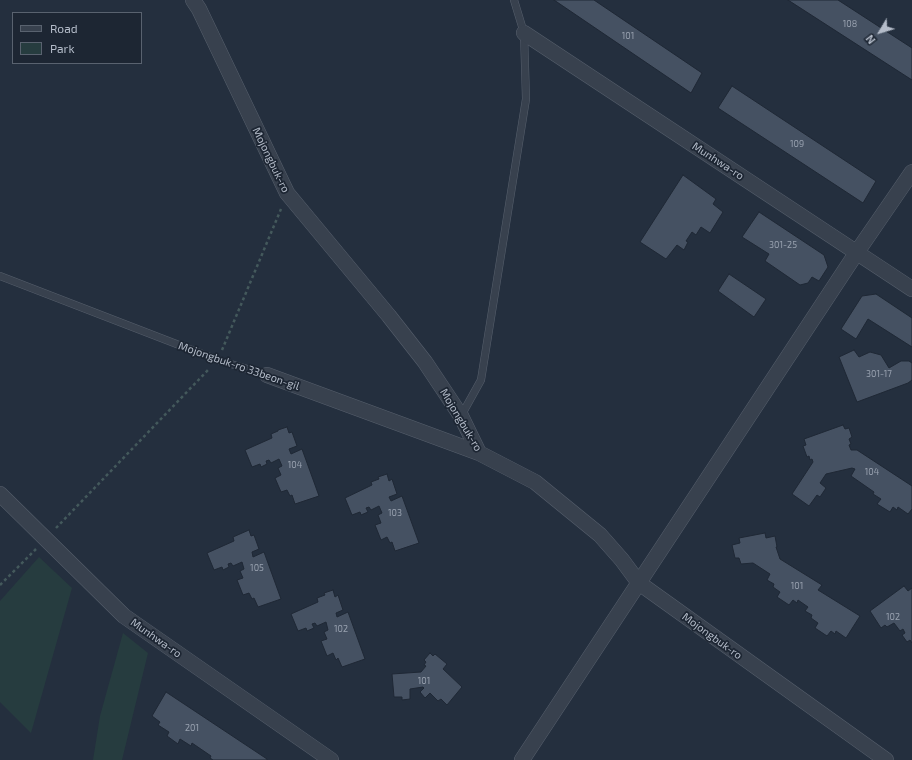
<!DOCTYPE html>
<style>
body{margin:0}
#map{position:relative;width:912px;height:760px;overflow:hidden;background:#242f3e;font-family:"Exo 2",sans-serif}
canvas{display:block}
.legend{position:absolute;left:12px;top:12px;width:130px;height:52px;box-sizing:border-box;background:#1d2633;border:1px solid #59626f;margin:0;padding:5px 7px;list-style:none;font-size:12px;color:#b4bcc9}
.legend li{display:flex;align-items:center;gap:8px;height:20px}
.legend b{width:20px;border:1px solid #59626f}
.north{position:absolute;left:860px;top:12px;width:40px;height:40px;-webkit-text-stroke:3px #1d2633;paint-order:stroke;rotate:232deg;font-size:11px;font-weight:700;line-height:16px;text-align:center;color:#b4bcc9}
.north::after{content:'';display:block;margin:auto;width:14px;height:18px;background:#b4bcc9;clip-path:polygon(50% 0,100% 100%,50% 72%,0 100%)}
</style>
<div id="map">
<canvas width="912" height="760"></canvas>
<ul class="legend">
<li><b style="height:5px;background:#38414e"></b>Road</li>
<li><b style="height:11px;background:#263c3f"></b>Park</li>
</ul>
<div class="north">N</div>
</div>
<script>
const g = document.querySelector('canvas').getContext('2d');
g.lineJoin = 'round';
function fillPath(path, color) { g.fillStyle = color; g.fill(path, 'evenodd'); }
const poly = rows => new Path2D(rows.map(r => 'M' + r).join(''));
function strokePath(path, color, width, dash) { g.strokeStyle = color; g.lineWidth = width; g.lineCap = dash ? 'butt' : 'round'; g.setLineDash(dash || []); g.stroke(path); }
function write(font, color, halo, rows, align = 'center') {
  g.font = font + ' "Exo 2",sans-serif'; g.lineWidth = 3.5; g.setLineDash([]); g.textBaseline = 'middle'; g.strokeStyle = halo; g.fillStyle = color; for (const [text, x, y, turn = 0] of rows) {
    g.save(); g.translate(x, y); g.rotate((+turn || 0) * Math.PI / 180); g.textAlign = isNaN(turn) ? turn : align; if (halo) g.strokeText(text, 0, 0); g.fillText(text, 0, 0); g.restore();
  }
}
fillPath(poly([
 [39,557,72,588,31,733,0,702,0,601],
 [123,633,148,653,122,760,93,760,100,716]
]), '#263c3f');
const building = poly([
 [554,0,594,0,702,73,691,93,554,0],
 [788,0,838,0,912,48,912,80,788,0],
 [732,86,876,181,863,203,718,108,732,86],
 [683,175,716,199,713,204,723,212,710,233,701,227,696,235,692,232,686,241,688,242,684,250,677,245,666,259,640,242,683,175],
 [759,212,824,255,828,267,819,281,812,277,808,283,800,285,765,261,769,254,742,237,759,212],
 [729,274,766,299,754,317,718,291,729,274],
 [876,294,912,318,912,347,868,319,856,339,841,329,862,296,876,294],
 [854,350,859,357,870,352,881,355,889,368,901,361,909,361,912,363,912,380,908,383,857,402,839,357,854,350],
 [843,425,845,429,849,428,852,437,849,439,851,444,849,445,851,450,857,450,912,486,912,509,908,514,898,507,897,510,893,507,890,512,877,504,881,499,873,494,874,492,851,476,855,469,852,468,826,474,820,483,826,488,820,497,817,495,809,506,792,494,813,462,812,459,810,460,809,456,807,457,803,446,806,445,804,439,843,425],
 [287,427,289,433,292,432,297,446,289,449,291,454,302,449,319,496,295,504,292,495,290,496,287,490,281,492,275,478,281,475,278,468,282,466,279,459,271,463,269,460,266,461,267,464,261,467,260,464,252,467,245,450,272,438,271,434,278,431,278,430,287,427],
 [387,474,389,481,392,479,397,494,389,497,391,501,402,496,419,543,395,551,392,542,390,543,387,537,381,540,375,525,381,523,378,515,382,513,379,506,371,510,369,507,366,508,368,512,361,515,360,512,352,515,345,498,372,485,371,482,379,479,378,477,387,474],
 [249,530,251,536,254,535,259,549,252,552,253,557,264,552,281,599,258,607,254,598,252,599,249,593,243,595,237,580,243,578,240,571,244,569,242,562,233,566,231,563,228,564,229,567,223,570,222,567,214,570,207,553,234,541,233,537,249,530],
 [765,533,766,538,775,536,777,547,776,547,780,559,822,585,818,590,860,616,846,638,836,631,835,634,831,631,827,636,815,628,818,623,811,618,812,615,805,611,808,607,798,600,797,603,793,600,789,605,777,597,780,592,773,587,774,584,767,580,770,574,753,563,741,564,739,558,735,558,732,545,740,543,739,538,765,533],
 [904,586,908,591,912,588,912,643,910,640,907,642,902,635,905,633,903,629,900,631,894,623,887,627,885,625,881,628,870,611,904,586],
 [333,590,335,597,338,595,343,610,336,613,337,617,348,612,365,659,342,667,338,658,336,660,333,653,327,656,321,641,327,639,324,632,328,630,326,622,317,626,315,623,312,624,314,628,307,631,306,628,298,631,291,614,318,602,317,598,325,595,324,593,333,590],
 [430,653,433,656,435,654,447,664,443,669,462,687,447,705,441,699,438,701,430,693,425,698,420,692,424,688,423,687,410,689,410,699,402,700,402,697,394,697,392,674,421,672,426,666,424,665,426,662,424,660,430,653],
 [166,692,267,759,267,760,213,760,210,758,211,756,192,743,191,746,180,739,178,744,167,736,169,732,158,725,160,722,152,716,166,692]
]);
fillPath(building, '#455162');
strokePath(building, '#1f2835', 1);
const service = poly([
 [0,276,218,360,267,375],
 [461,416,481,380,526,99,524,33,514,0]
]);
const minor = poly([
 [193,0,199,9,287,193,389,316,425,362,461,416,479,453],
 [524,33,912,289],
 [267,375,479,453,535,482,600,535,622,560,639,583,886,760],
 [0,494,124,616,331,760],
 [522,760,857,252,912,172]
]);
strokePath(service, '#565f6c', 8);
strokePath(minor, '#565f6c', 16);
strokePath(poly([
 [222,350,281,209],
 [56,528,209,369],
 [0,585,36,549]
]), '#44595c', 2.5, [3, 3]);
strokePath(service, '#38414e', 7);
strokePath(minor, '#38414e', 15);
write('9px', '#98a1af', null, [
 ["108",850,24],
 ["101",628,36],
 ["109",797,144],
 ["301-25",783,245],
 ["301-17",879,374],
 ["104",295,465],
 ["104",872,472],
 ["103",395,513],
 ["105",257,568],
 ["101",797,586],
 ["102",893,617],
 ["102",341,629],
 ["101",424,681],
 ["201",192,728]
]);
write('11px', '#b4bcc9', '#1d2633', [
 ["Mojongbuk-ro",271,160,64],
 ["Munhwa-ro",718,161,33],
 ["Mojongbuk-ro 33beon-gil",239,366,19],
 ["Mojongbuk-ro",461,420,59],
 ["Mojongbuk-ro",712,636,36],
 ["Munhwa-ro",156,638,35]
]);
</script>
